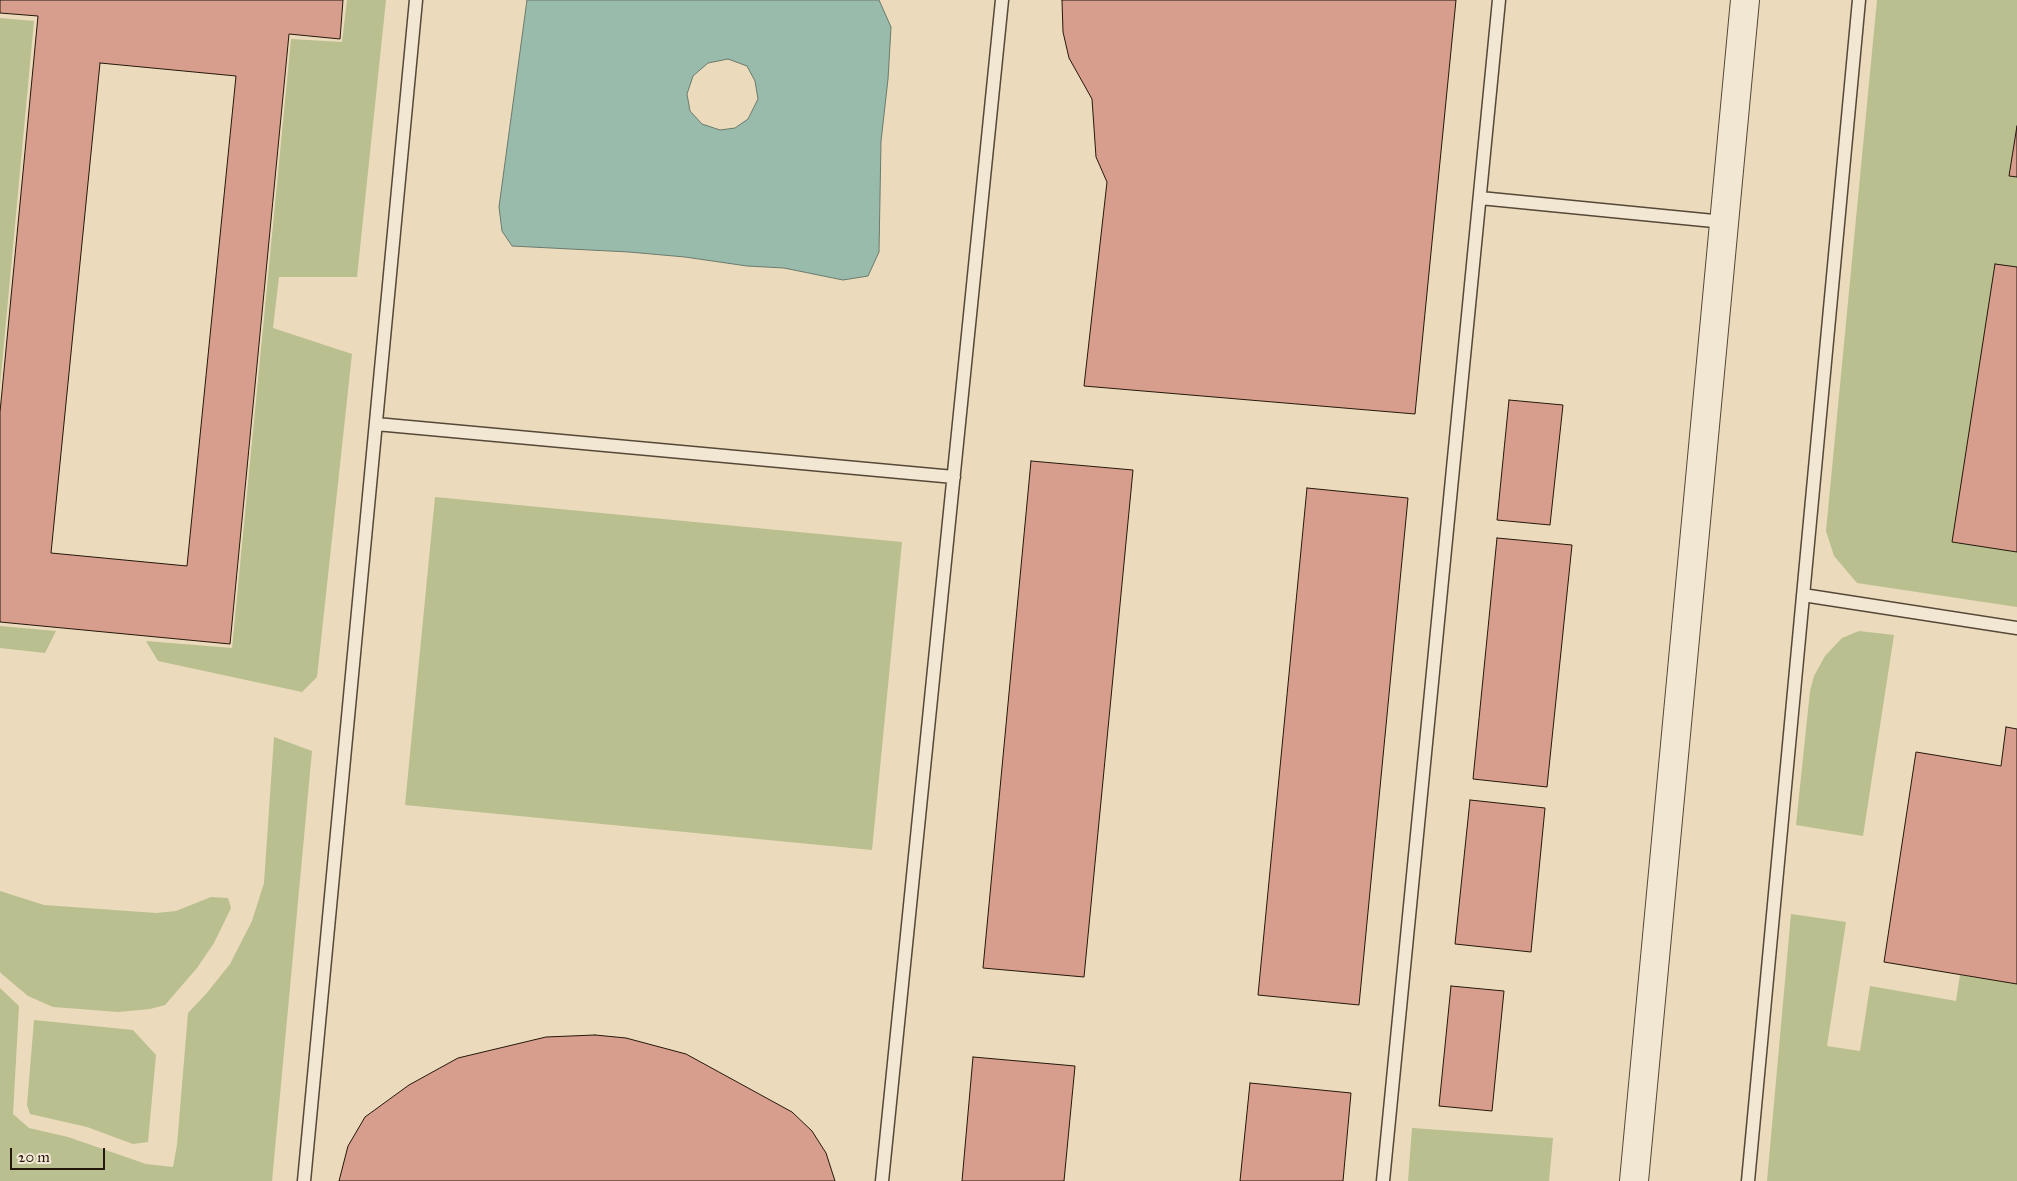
<!DOCTYPE html>
<style>
body{margin:0}
#map{position:relative;width:2017px;height:1181px;overflow:hidden;background:#ebdabb;font-family:"IM FELL Great Primer",serif}
canvas{display:block}
.scale{position:absolute;left:10px;top:1148px;width:95px;height:22px;box-sizing:border-box;border:2px solid #24180c;border-top:0;padding-left:6px;font-size:15px;line-height:18px;white-space:nowrap;color:#24180c;-webkit-text-stroke:4px #f2e7d3;paint-order:stroke}
</style>
<div id="map">
<canvas width="2017" height="1181"></canvas>
<div class="scale">20 m</div>
</div>
<script>
const g = document.querySelector('canvas').getContext('2d');
g.lineJoin = 'round';
function fillPath(path, color) { g.fillStyle = color; g.fill(path, 'evenodd'); }
const poly = rows => new Path2D(rows.map(r => 'M' + r).join(''));
function strokePath(path, color, width, dash) { g.strokeStyle = color; g.lineWidth = width; g.lineCap = dash ? 'butt' : 'round'; g.setLineDash(dash || []); g.stroke(path); }
fillPath(poly([
 [347,0,386,0,357,277,279,277,273,328,352,354,317,677,302,692,158,661,146,641,232,648,291,39,342,42],
 [1877,0,2017,0,2017,607,1857,583,1834,556,1826,531],
 [0,18,34,21,0,386],
 [435,497,902,542,872,850,405,805],
 [0,626,56,631,45,653,0,648],
 [1859,631,1894,635,1863,836,1796,825,1810,691,1814,676,1825,656,1842,638],
 [274,737,312,751,272,1181,0,1181,0,988,19,1006,13,1114,29,1128,68,1137,146,1164,173,1167,177,1145,188,1013,206,994,230,964,252,921,264,883],
 [0,891,44,905,156,913,176,911,211,897,228,898,231,908,214,943,197,968,165,1005,150,1009,118,1012,80,1009,53,1007,28,996,3,975,0,972],
 [1791,914,1846,922,1827,1046,1860,1051,1870,986,1956,1001,1960,975,2017,984,2017,1181,1767,1181],
 [34,1020,133,1030,156,1055,148,1142,133,1144,87,1127,30,1114,27,1105],
 [1412,1128,1553,1138,1549,1181,1408,1181]
]), '#b9bf8f');
const water = poly([
 [527,0,879,0,891,27,888,79,881,141,879,252,868,276,843,280,784,268,747,266,685,257,629,252,512,246,502,231,499,207,527,0],
 [728,59,747,66,755,81,758,99,748,119,735,128,720,130,702,124,690,111,687,94,693,76,708,63,728,59]
]);
fillPath(water, '#99bbac');
strokePath(water, '#6a7a6c', 1);
const building = poly([
 [0,0,343,0,340,39,289,34,230,644,0,622,0,412,38,16,0,13,0,0],
 [100,63,236,76,187,566,51,553,100,63],
 [1062,0,1456,0,1415,414,1084,386,1107,182,1096,157,1092,99,1069,58,1063,32,1062,0],
 [2017,126,2017,177,2009,176,2017,126],
 [1995,264,2017,267,2017,552,1952,542,1995,264],
 [1509,400,1563,405,1550,525,1497,520,1509,400],
 [1031,461,1133,470,1084,977,983,968,1031,461],
 [1307,488,1408,498,1359,1005,1258,995,1307,488],
 [1497,538,1572,545,1547,787,1473,779,1497,538],
 [2006,727,2017,729,2017,984,1884,962,1916,752,2001,766,2006,727],
 [1470,800,1545,808,1531,952,1455,944,1470,800],
 [1451,986,1504,991,1492,1111,1439,1106,1451,986],
 [595,1035,626,1038,686,1054,792,1112,812,1131,826,1153,835,1181,339,1181,348,1146,365,1117,409,1085,458,1058,546,1037,595,1035],
 [973,1057,1075,1066,1064,1181,962,1181,973,1057],
 [1250,1083,1351,1093,1343,1181,1240,1181,1250,1083]
]);
fillPath(building, '#d79d8d');
strokePath(building, '#24180c', 1);
const service = poly([
 [1480,198,1724,222],
 [376,424,954,477],
 [1803,595,2017,628],
 [304,1181,416,0],
 [882,1181,1002,0],
 [1383,1181,1499,0],
 [1748,1181,1859,0]
]);
const tertiary = poly([
 [1634,1181,1745,0]
]);
strokePath(service, '#564838', 15);
strokePath(tertiary, '#564838', 30);
strokePath(service, '#f2e7d3', 12);
strokePath(tertiary, '#f2e7d3', 28);
</script>
